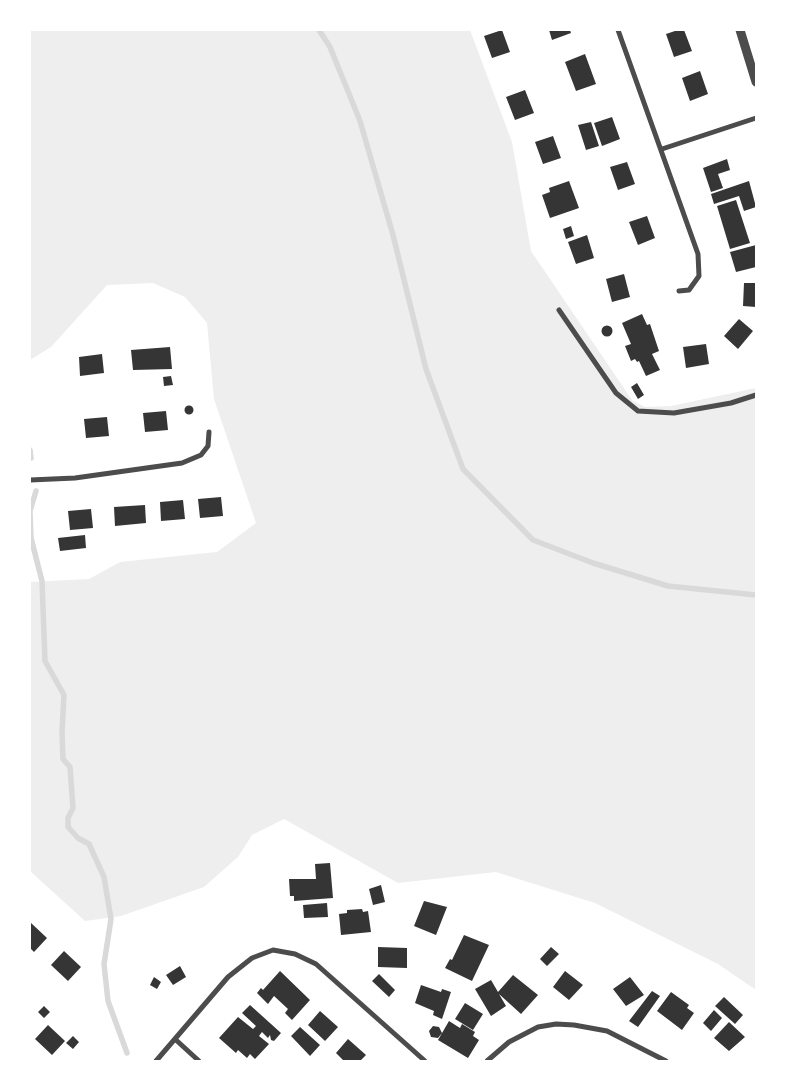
<!DOCTYPE html>
<style>
body{margin:0}
#map{position:relative;width:786px;height:1091px;overflow:hidden;background:#fff;font-family:"Noto Sans",sans-serif}
canvas{display:block}
.frame{position:absolute;inset:0;border:31px solid #fff;pointer-events:none}
</style>
<div id="map">
<canvas width="786" height="1091"></canvas>
<div class="frame"></div>
</div>
<script>
const g = document.querySelector('canvas').getContext('2d');
g.lineJoin = 'round';
function fillPath(path, color) { g.fillStyle = color; g.fill(path, 'evenodd'); }
const poly = rows => new Path2D(rows.map(r => 'M' + r).join(''));
function strokePath(path, color, width, dash) { g.strokeStyle = color; g.lineWidth = width; g.lineCap = dash ? 'butt' : 'round'; g.setLineDash(dash || []); g.stroke(path); }
fillPath(poly([
 [30,30,470,30,512,142,531,251,632,400,645,407,671,406,756,388,756,990,718,964,595,903,496,872,398,883,284,819,252,835,238,857,204,887,121,916,85,921,30,871,30,582,89,579,120,562,217,552,256,523,214,399,207,323,185,297,153,283,107,285,51,347,30,360]
]), '#eee');
strokePath(poly([
 [319,30,330,47,360,121,393,235,426,369,463,469,533,540,593,563,668,586,756,595],
 [30,450,31,458],
 [30,511,36,491],
 [30,512,31,538,42,581,45,661,64,695,62,732,63,759,70,767,73,808,68,818,68,827,78,838,89,844,104,877,111,919,104,964,108,1001,127,1053]
]), '#d9d9d9', 5.5);
fillPath(poly([
 [502,30,510,52,492,58,484,36],
 [549,30,570,30,571,33,552,40],
 [678,30,684,30,692,51,674,57,666,34],
 [585,54,596,84,576,91,565,62],
 [700,71,708,94,690,101,682,78],
 [525,90,534,113,515,120,506,97],
 [612,117,620,139,602,146,594,123],
 [591,122,599,146,586,150,578,125],
 [553,136,561,158,543,164,535,142],
 [727,159,730,170,718,174,723,188,711,192,703,168],
 [627,162,635,184,618,190,610,167],
 [569,181,579,208,550,218,542,195,550,192,549,188],
 [749,181,756,207,744,211,739,196,714,204,711,194],
 [736,200,750,243,730,249,717,206],
 [647,216,655,238,638,245,629,222],
 [571,226,574,236,566,239,563,229],
 [587,235,594,258,576,264,568,242],
 [756,245,756,267,736,272,730,252],
 [624,274,630,297,612,302,606,279],
 [744,283,756,283,756,307,743,306],
 [642,314,647,325,650,324,659,351,652,354,660,370,646,376,639,361,637,362,635,359,631,361,625,346,631,344,622,323],
 [739,319,753,331,738,349,724,336],
 '601.5 331a5.5 5.5 0 1 1 11 0a5.5 5.5 0 1 1-11 0Z',
 [706,344,709,364,686,368,683,347],
 [170,347,172,369,133,370,131,350],
 [102,354,104,373,80,376,79,357],
 [171,376,173,385,164,386,163,377],
 [637,383,644,395,638,399,631,387],
 '184.5 410a4.5 4.5 0 1 1 9 0a4.5 4.5 0 1 1-9 0Z',
 [166,411,168,430,145,432,143,413],
 [107,417,109,436,86,438,84,419],
 [221,497,223,516,200,518,198,499],
 [183,500,185,519,161,521,160,502],
 [145,505,146,523,115,526,114,507],
 [91,509,93,528,70,530,68,511],
 [85,535,86,548,60,551,58,538],
 [330,863,333,898,294,901,294,896,290,896,289,879,316,879,315,864],
 [381,885,385,902,373,905,369,889],
 [424,901,447,907,436,935,414,926],
 [327,903,328,917,304,918,303,905],
 [362,909,363,912,368,911,371,932,341,935,339,914,347,913,347,910],
 [30,922,47,938,34,952,30,948],
 [464,935,489,945,472,981,445,968,450,959,452,960],
 [378,947,407,948,407,968,378,967],
 [551,947,559,954,547,966,540,959],
 [64,951,81,967,68,981,51,965],
 [180,966,186,977,173,985,166,975],
 [280,971,310,1000,292,1020,285,1013,288,1009,274,996,268,1004,257,993,261,988,263,990],
 [565,971,583,985,569,1000,553,987],
 [379,974,395,990,389,997,372,981],
 [513,975,538,995,521,1014,499,994,506,1006,491,1016,475,989,491,980,498,992],
 [154,977,161,982,157,989,150,985],
 [630,977,644,995,626,1006,613,989],
 [421,985,441,992,442,989,451,992,442,1019,433,1015,434,1011,415,1003],
 [652,991,660,996,638,1027,629,1021],
 [671,992,689,1005,687,1008,694,1013,682,1030,657,1011],
 [724,997,743,1015,735,1024,715,1006],
 [465,1003,483,1014,473,1030,455,1019],
 [250,1005,281,1033,274,1041,271,1040,270,1035,268,1038,262,1032,259,1036,269,1044,255,1059,250,1054,247,1058,238,1050,236,1053,219,1038,238,1017,253,1029,256,1026,242,1013],
 [44,1006,50,1012,44,1018,38,1012],
 [714,1010,722,1018,711,1031,703,1023],
 [320,1011,338,1027,325,1041,308,1025],
 [449,1021,460,1028,462,1024,475,1032,473,1036,479,1040,468,1058,438,1040],
 [729,1022,745,1037,729,1051,714,1038],
 [48,1025,65,1041,52,1055,35,1039],
 [433,1026,439,1027,442,1033,438,1038,431,1037,429,1031],
 [300,1027,320,1045,310,1056,291,1036],
 [73,1036,79,1042,73,1049,66,1043],
 [348,1039,366,1055,360,1061,344,1061,336,1053]
]), '#353535');
strokePath(poly([
 [618,30,698,254,699,276,689,290,679,291],
 [662,149,756,118],
 [559,310,616,393,638,411,674,413,731,403,756,395],
 [30,480,75,478,182,463,201,455,208,446,209,432],
 [176,1040,199,1061],
 [156,1061,228,977,252,958,273,950,295,954,316,964,425,1061],
 [487,1061,509,1042,538,1027,556,1024,574,1025,607,1031,666,1061]
]), '#4c4c4c', 5);
strokePath(poly([
 [740,30,756,82]
]), '#4c4c4c', 9);
</script>
